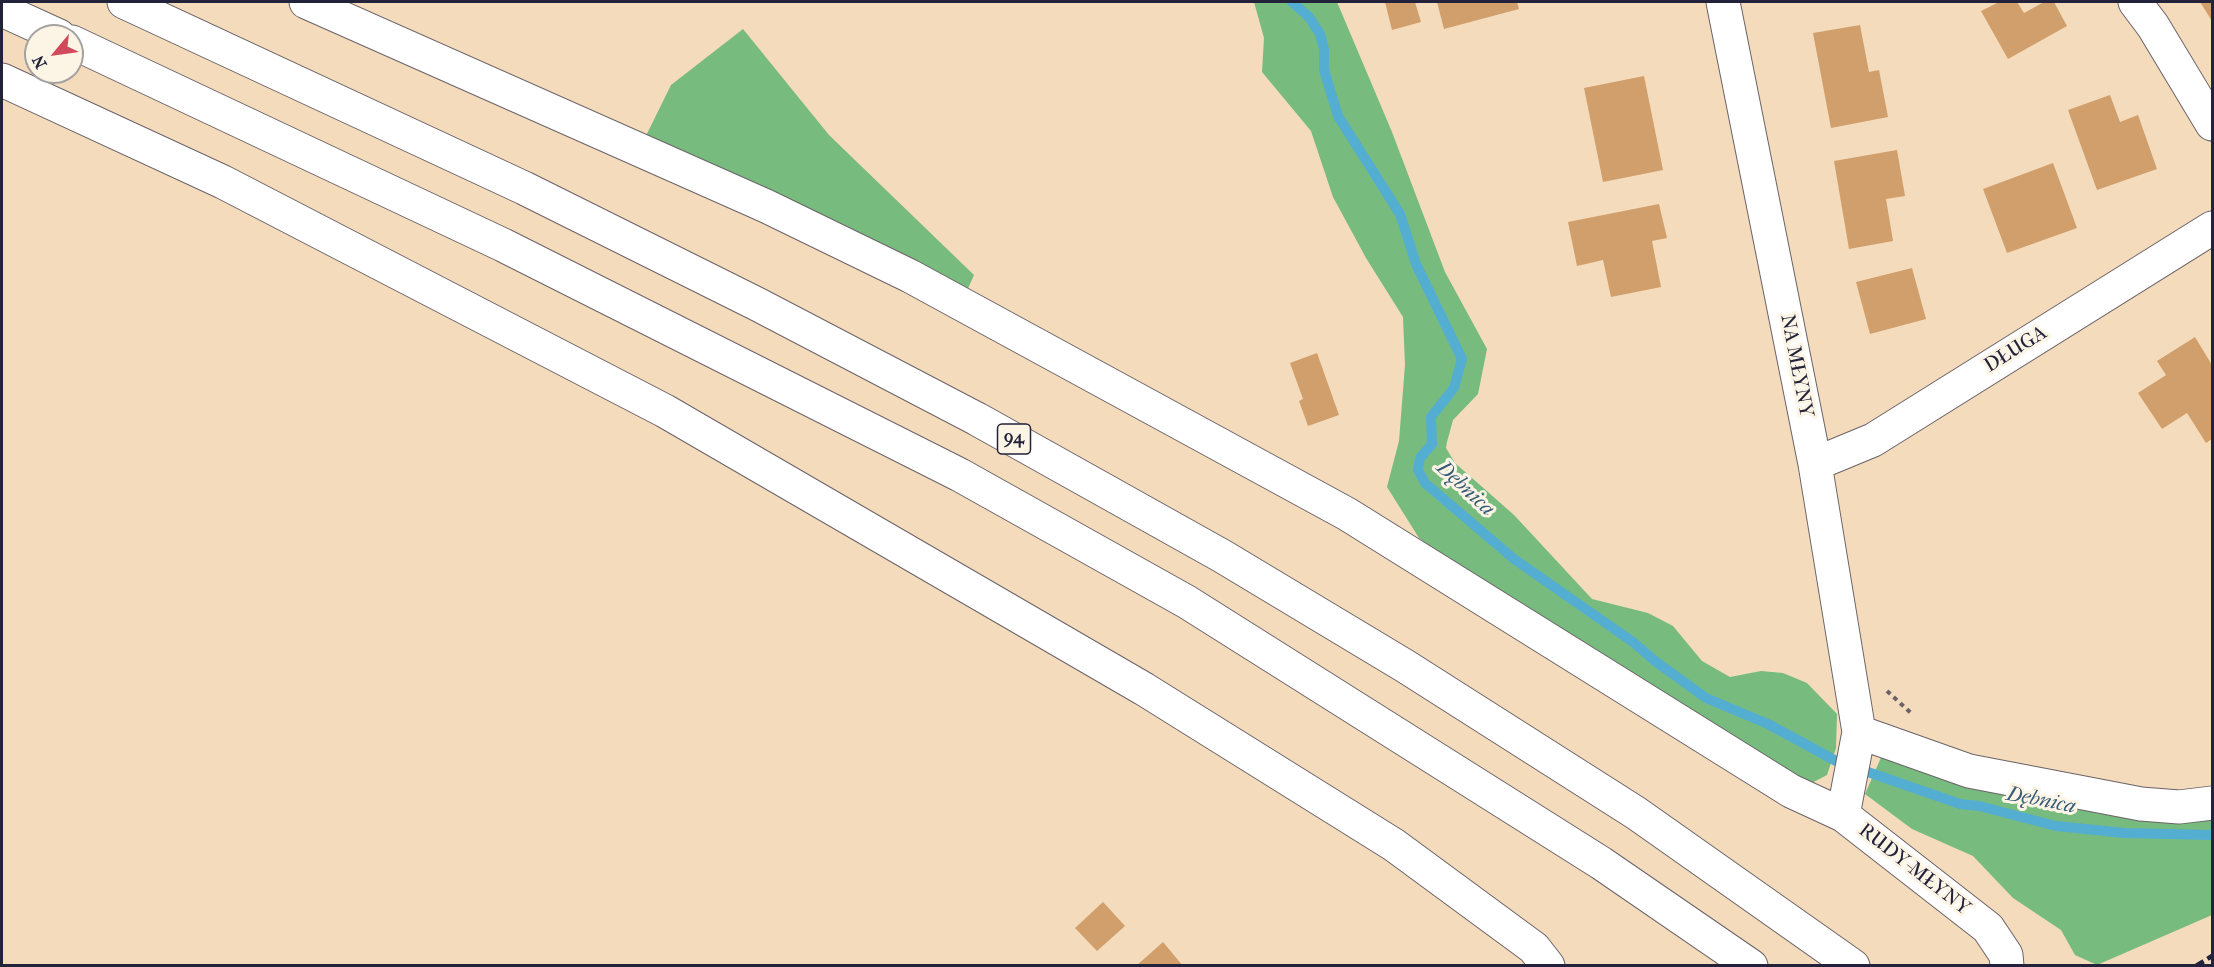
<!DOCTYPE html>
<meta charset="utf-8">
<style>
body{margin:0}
#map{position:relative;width:2214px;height:967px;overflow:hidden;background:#f3dbbc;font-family:"IM FELL French Canon",serif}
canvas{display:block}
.frame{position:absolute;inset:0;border:3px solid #22223b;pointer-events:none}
.north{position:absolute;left:24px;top:24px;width:60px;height:60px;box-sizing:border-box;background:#fcf5e5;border:2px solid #a5a1a1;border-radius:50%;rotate:241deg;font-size:16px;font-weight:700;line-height:24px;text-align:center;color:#22223b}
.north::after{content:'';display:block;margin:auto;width:21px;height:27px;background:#d1495b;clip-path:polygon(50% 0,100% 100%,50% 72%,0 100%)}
</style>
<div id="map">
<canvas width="2214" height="967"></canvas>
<div class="frame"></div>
<div class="north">N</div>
</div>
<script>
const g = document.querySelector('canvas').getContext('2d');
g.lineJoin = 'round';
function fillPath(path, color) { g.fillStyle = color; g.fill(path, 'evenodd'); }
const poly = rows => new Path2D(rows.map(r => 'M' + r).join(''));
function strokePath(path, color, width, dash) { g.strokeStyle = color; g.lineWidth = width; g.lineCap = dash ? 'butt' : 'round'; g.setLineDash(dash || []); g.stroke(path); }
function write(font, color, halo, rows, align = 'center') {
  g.font = font + ' "IM FELL French Canon",serif'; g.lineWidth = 6; g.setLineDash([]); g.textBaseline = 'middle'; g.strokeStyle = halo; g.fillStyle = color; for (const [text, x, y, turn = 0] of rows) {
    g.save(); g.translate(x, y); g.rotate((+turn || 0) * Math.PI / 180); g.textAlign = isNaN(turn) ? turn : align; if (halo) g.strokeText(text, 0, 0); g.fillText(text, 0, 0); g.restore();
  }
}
fillPath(poly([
 [1254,2,1337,2,1392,132,1445,272,1487,349,1478,394,1453,420,1447,442,1446,448,1455,463,1514,515,1592,599,1648,613,1673,626,1702,661,1730,677,1761,671,1783,673,1807,683,1837,714,1836,748,1827,775,1806,786,1458,569,1419,538,1387,487,1399,441,1405,365,1403,317,1366,258,1333,197,1311,131,1262,72,1264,38],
 [743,29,829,135,974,275,962,302,640,148,671,85],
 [1883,753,2212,818,2212,915,2097,965,2075,955,2061,930,2013,898,1973,856,1912,829,1865,794]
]), '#78bb7e');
strokePath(poly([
 [1292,2,1309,17,1320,34,1324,49,1324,70,1338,116,1400,214,1416,264,1462,359,1454,388,1431,417,1432,444,1420,458,1418,470,1425,483,1514,559,1633,642,1655,661,1706,698,1768,724,1838,762],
 [1868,772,1960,804,1979,806,2056,826,2125,833,2212,835]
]), '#54aed2', 10);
fillPath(poly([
 [1385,2,1415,2,1421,22,1392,30],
 [1437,2,1517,2,1519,9,1444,29],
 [1999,2,2017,2,2024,13,2044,2,2054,2,2067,26,2008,59,1981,11],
 [2200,2,2212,2,2212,21],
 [1860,25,1869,72,1879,70,1888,117,1831,128,1813,33],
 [1644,76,1663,170,1603,182,1584,88],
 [2110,95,2120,122,2138,115,2157,169,2097,190,2068,110],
 [1897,150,1905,196,1886,199,1893,241,1849,249,1834,161],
 [2053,163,2077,228,2007,253,1983,189],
 [1659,204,1667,238,1652,241,1661,287,1611,297,1603,260,1577,266,1568,222],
 [1912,268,1926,319,1870,334,1856,282],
 [2195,337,2212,365,2212,439,2206,443,2187,413,2162,429,2138,393,2166,375,2157,361],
 [1317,353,1339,415,1308,426,1299,401,1303,399,1290,363],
 [1103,902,1125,926,1097,951,1075,928],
 [1163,942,1183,966,1136,966]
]), '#d09f6c');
const minor = poly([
 [306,2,766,206,910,276,1347,514,1791,791,1843,815],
 [1723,2,1815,464,1859,732,1843,815,1988,928,2006,955,2007,966],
 [2135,2,2153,26,2212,124],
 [2,80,223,182,665,411,1144,689,1394,845,1534,948,1548,966],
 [1815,464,1873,440,2212,228],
 [1859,732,1969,771,2141,804,2179,807,2212,803]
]);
const major = poly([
 [124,2,524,188,757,304,977,419,1222,556,1405,666,1636,813,1853,966],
 [2,10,59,36],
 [72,42,503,245,960,475,1187,602,1601,863,1751,966]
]);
strokePath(minor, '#6b6368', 35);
strokePath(major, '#6b6368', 35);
strokePath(poly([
 [1887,691,1912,714]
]), '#6b6368', 4, [4.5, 4.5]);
strokePath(minor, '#fff', 33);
strokePath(major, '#fff', 33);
strokePath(poly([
 [2196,966,2212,956]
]), '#22223b', 4.5, [9, 4.5]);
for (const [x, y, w] of [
 [1014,439,33]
]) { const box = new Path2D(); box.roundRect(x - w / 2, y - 15, w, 30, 4.5); g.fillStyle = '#fcf5e5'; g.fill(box); strokePath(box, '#22223b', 1.5); }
write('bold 18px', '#22223b', null, [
 ["94",1014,439]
]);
write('20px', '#22223b', '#fcf5e5', [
 ["DŁUGA",2016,350,-32],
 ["NA MŁYNY",1796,366,79],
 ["RUDY-MŁYNY",1914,870,38]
]);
write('italic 21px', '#365a77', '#fcf5e5', [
 ["Dębnica",1465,489,43],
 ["Dębnica",2041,801,11]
]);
</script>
